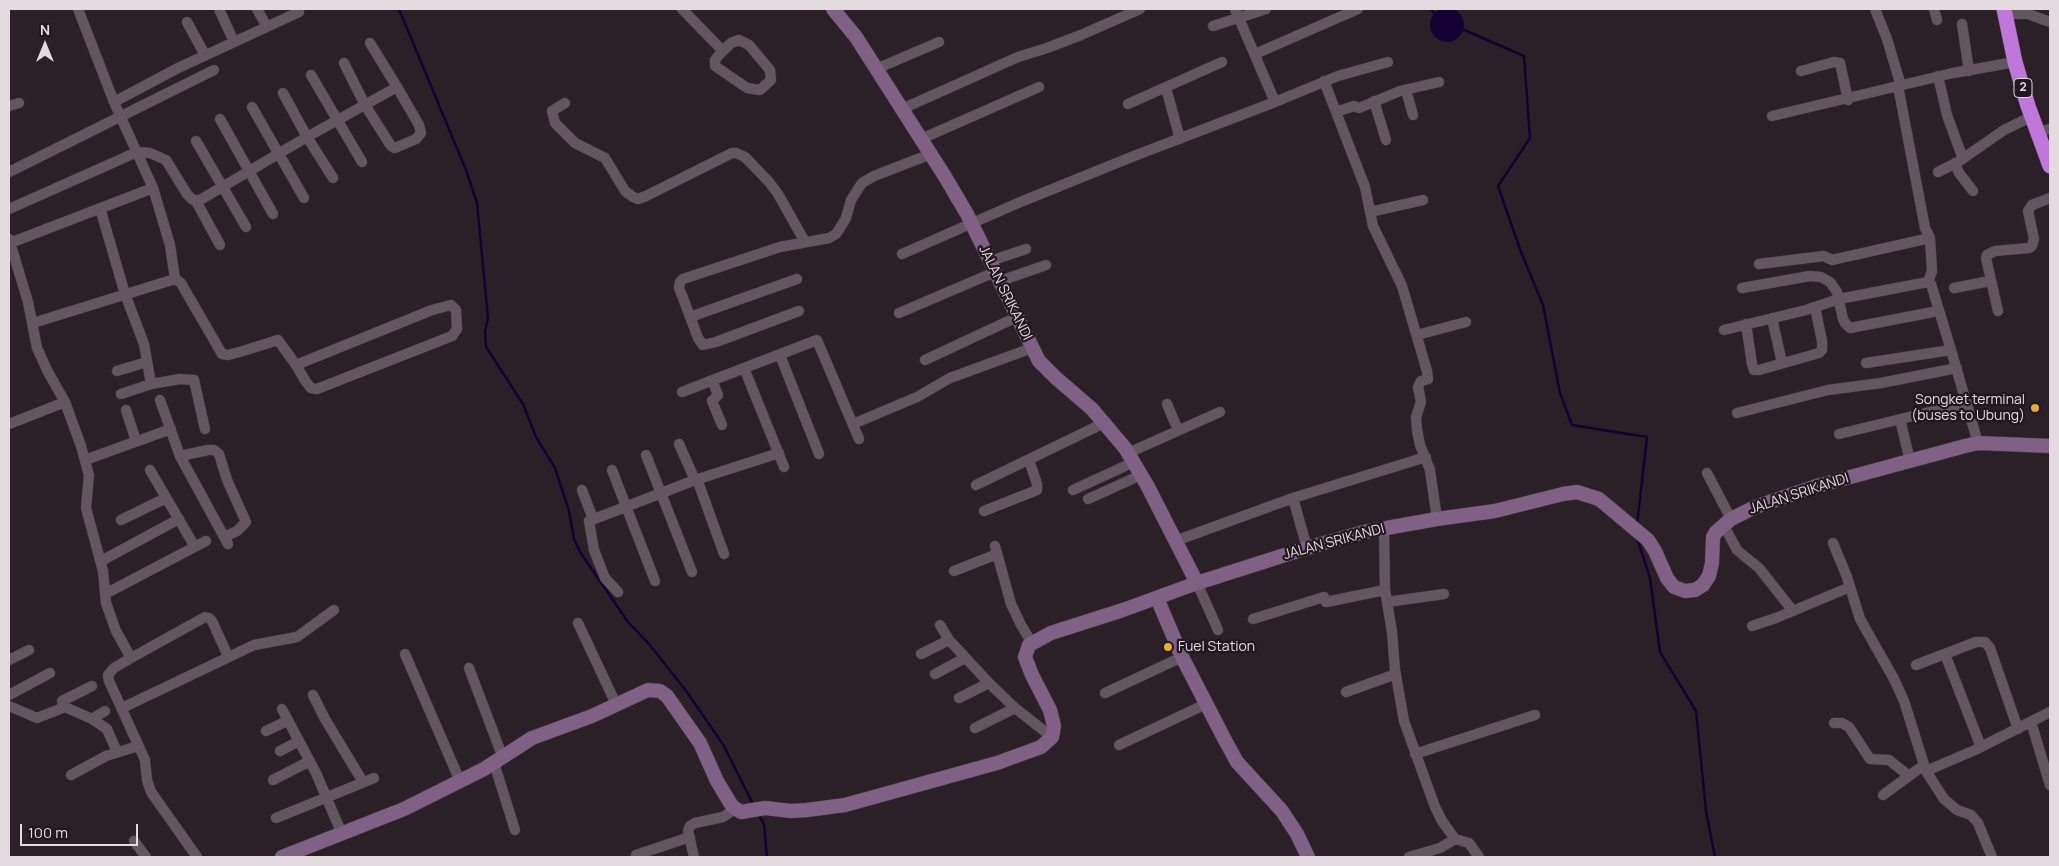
<!DOCTYPE html>
<style>
body{margin:0}
#map{position:relative;width:2059px;height:866px;overflow:hidden;background:#2b2028;font-family:Manrope,sans-serif}
canvas{display:block}
.frame{position:absolute;inset:0;border:10px solid #e3dbe0;pointer-events:none}
.north{position:absolute;left:20px;top:20px;width:50px;height:50px;-webkit-text-stroke:4px #22161f;paint-order:stroke;rotate:0deg;font-size:14px;font-weight:700;line-height:20px;text-align:center;color:#e3dbe0}
.north::after{content:'';display:block;margin:auto;width:18px;height:22px;background:#e3dbe0;clip-path:polygon(50% 0,100% 100%,50% 72%,0 100%)}
.scale{position:absolute;left:20px;top:824px;width:118px;height:22px;box-sizing:border-box;border:2px solid #e3dbe0;border-top:0;padding-left:6px;font-size:15px;line-height:18px;white-space:nowrap;color:#e3dbe0;-webkit-text-stroke:4px #22161f;paint-order:stroke}
</style>
<div id="map">
<canvas width="2059" height="866"></canvas>
<div class="frame"></div>
<div class="north">N</div>
<div class="scale">100 m</div>
</div>
<script>
const g = document.querySelector('canvas').getContext('2d');
g.lineJoin = 'round';
function fillPath(path, color) { g.fillStyle = color; g.fill(path, 'evenodd'); }
const poly = rows => new Path2D(rows.map(r => 'M' + r).join(''));
function strokePath(path, color, width, dash) { g.strokeStyle = color; g.lineWidth = width; g.lineCap = dash ? 'butt' : 'round'; g.setLineDash(dash || []); g.stroke(path); }
function write(font, color, halo, rows, align = 'center') {
  g.font = font + ' Manrope,sans-serif'; g.lineWidth = 4.5; g.setLineDash([]); g.textBaseline = 'middle'; g.strokeStyle = halo; g.fillStyle = color; for (const [text, x, y, turn = 0] of rows) {
    g.save(); g.translate(x, y); g.rotate((+turn || 0) * Math.PI / 180); g.textAlign = isNaN(turn) ? turn : align; if (halo) g.strokeText(text, 0, 0); g.fillText(text, 0, 0); g.restore();
  }
}
fillPath(poly([
 '1430 25a17 17 0 1 1 34 0a17 17 0 1 1-34 0Z'
]), '#140033');
strokePath(poly([
 [399,9,466,170,477,203,488,318,485,332,486,347,523,404,536,437,555,468,569,511,574,539,580,552,628,622,649,644,687,692,724,746,754,806],
 [1431,9,1435,14],
 [1462,29,1524,56,1530,138,1498,186,1521,252,1543,305,1560,393,1572,425,1647,437,1637,525],
 [1637,538,1650,578,1660,652,1696,711,1706,811,1715,857],
 [758,813,764,824,767,857]
]), '#140033', 2.5);
const street = poly([
 [78,9,114,102,153,188,170,245,175,279],
 [219,9,234,42],
 [257,9,267,27],
 [682,9,723,51],
 [1235,9,1275,102],
 [1875,9,1887,39,1901,86],
 [1934,9,1937,20],
 [2005,14,2028,14,2050,22],
 [187,22,205,55],
 [1962,24,1969,71],
 [1213,26,1266,9],
 [739,40,749,45,770,70,771,80,760,90,747,88,715,66,715,60,719,55,731,43,739,40],
 [1255,54,1358,9],
 [344,63,365,105,391,146,395,148,416,139,421,133,419,125,397,87],
 [876,69,939,42],
 [1801,71,1834,62,1840,63,1848,100],
 [311,75,362,162],
 [1938,76,1947,115,1963,159],
 [1324,81,1365,187,1373,226,1402,286,1427,371,1428,379,1421,381,1418,387,1421,402,1416,417,1417,430,1420,445,1430,470,1437,519],
 [1898,86,1925,228,1930,238,1932,271,1928,282],
 [1166,88,1180,139],
 [1406,90,1413,115],
 [283,93,307,137,333,178],
 [1374,101,1386,140],
 [114,102,178,68,299,12,298,9],
 [565,103,552,111,555,123,575,143,605,158,625,191,633,197,638,199,646,196,732,153,736,153,745,157,769,182,778,194,805,242],
 [1128,104,1222,62],
 [9,106,19,103],
 [252,107,304,198],
 [902,109,1018,57,1047,48,1081,35,1140,9],
 [1336,112,1354,106,1359,108,1400,91,1439,82],
 [1772,116,1953,73,2015,62],
 [220,119,273,214],
 [2037,132,2050,129],
 [921,139,1039,87],
 [196,141,246,227],
 [1955,163,1959,173,1973,191],
 [9,172,214,70],
 [1938,172,1958,162,2004,130,2031,117],
 [196,201,220,245],
 [100,208,125,294,144,344,151,384],
 [9,209,137,152,150,153,166,160,187,194,193,200,200,200,307,137,397,87,370,43],
 [1370,212,1423,200],
 [9,239,28,302,37,348,48,372,65,402,81,446,89,475,86,508,103,571,106,603,116,631,131,658],
 [10,243,153,188],
 [902,254,1018,203,1134,156,1275,102,1338,76,1388,62],
 [990,261,1026,249],
 [1759,264,1824,256,1832,260,1930,238],
 [1000,281,1046,265],
 [1742,288,1810,276,1821,277,1830,282,1837,292,1843,319,1845,323,1850,328,1938,311],
 [1954,288,1990,281],
 [799,311,716,342,703,345,698,338,683,298,679,288,680,282,683,279,780,247,829,238,836,234,840,228,846,218,851,200,862,183,874,176,931,154],
 [1998,311,1986,258,1987,255,1995,251,2029,248,2032,246,2034,239,2028,211,2032,205,2050,198],
 [899,313,995,272],
 [690,317,797,279],
 [1772,318,1782,363],
 [33,323,175,279,181,283,185,290,222,354,228,355,243,351,278,340,296,365,306,382,311,388,317,389,452,336,457,329,456,310,451,305,432,310,296,365],
 [1746,324,1752,364,1754,370,1759,370,1819,353,1822,350,1822,341,1815,307],
 [1724,330,1806,310,1839,299,1928,282,1931,284,1951,350,1978,443],
 [1417,335,1466,322],
 [780,355,819,454],
 [925,360,1017,317],
 [1866,363,1951,350],
 [744,368,784,467],
 [117,371,147,362],
 [712,380,718,395,712,401,722,425],
 [682,392,817,340,859,439],
 [121,394,151,384,180,379,194,380,205,429],
 [160,400,180,456,228,544],
 [1167,404,1178,430],
 [126,410,136,441],
 [1737,413,1828,390,1881,383,1957,368],
 [1900,419,1910,461],
 [9,424,65,402],
 [853,424,917,397,950,378,1032,348],
 [1839,434,1967,403],
 [679,444,695,480],
 [1128,453,1220,412],
 [646,455,692,572],
 [180,456,208,450,214,450,219,454,227,480,246,522,237,531,224,537],
 [85,460,171,429],
 [150,470,195,547],
 [612,470,655,581],
 [1707,473,1731,519],
 [697,479,724,554],
 [976,485,1106,422],
 [582,490,593,519],
 [1073,490,1134,462],
 [1293,498,1307,548],
 [1088,499,1141,475],
 [984,511,1037,490,1037,484,1029,460],
 [121,520,166,498],
 [1723,524,1737,550,1759,568,1793,611],
 [1384,528,1385,590,1392,632,1395,670,1404,721,1435,807,1442,821,1455,839,1469,843,1479,857],
 [1175,541,1293,498,1426,457],
 [1833,543,1847,577,1860,619,1894,679,1904,701,1926,771,1944,799,1957,810,1971,815,1978,823,1992,857],
 [995,546,1011,604,1021,625,1032,643],
 [101,561,179,519],
 [954,571,997,554],
 [1197,583,1218,630],
 [618,592,605,578,594,550,589,521,695,480,779,453],
 [105,594,206,541],
 [1387,602,1444,594],
 [1253,619,1324,597,1326,602,1385,590],
 [578,623,616,704],
 [940,625,949,640,989,683,1015,708,1052,737],
 [1752,626,1776,618,1850,587],
 [405,654,460,781],
 [921,654,949,640],
 [1945,654,1981,747],
 [9,660,29,650],
 [1916,665,1976,642,1985,642,1990,648,2018,729],
 [469,668,503,758],
 [935,674,965,658],
 [1346,692,1396,674],
 [1105,693,1182,657],
 [9,695,50,673],
 [313,695,325,719,363,782],
 [959,698,989,683],
 [9,706,37,718,65,707,92,719,107,729,117,752],
 [65,707,62,701,92,686],
 [122,708,254,645,297,637,334,610],
 [282,709,316,773,342,834],
 [92,719,105,711],
 [2031,722,2050,785],
 [1834,723,1842,723,1849,727,1870,759,1889,760,1909,776,1924,765],
 [975,728,1015,708],
 [266,731,287,721],
 [1119,745,1206,704],
 [280,751,299,741],
 [1415,754,1535,715],
 [494,763,515,830],
 [1926,771,1975,750,2050,712],
 [71,775,106,756,138,746],
 [273,780,310,761],
 [1883,795,1909,776],
 [276,818,374,778],
 [134,841,146,857],
 [636,855,690,837],
 [197,857,151,792,147,780,145,760,109,681,108,675,114,668,131,658,205,617,209,618,212,621,228,656],
 [694,857,688,831,690,826,695,823,723,817,735,809],
 [1409,857,1440,848,1455,839]
]);
const secondary = poly([
 [833,9,856,37,944,175,967,214,1039,361,1056,378,1092,409,1125,448,1147,485,1197,583,1307,548,1364,532,1437,519,1495,511,1563,494,1577,492,1599,499,1648,540,1655,551,1667,578,1674,587,1685,591,1695,590,1703,585,1709,576,1712,563,1713,537,1716,532,1731,519,1755,507,1817,486,1965,446,1978,443,2050,446],
 [1157,598,1182,657,1226,742,1237,762,1282,811,1297,834,1308,857],
 [282,857,404,809,484,769,532,738,592,716,648,690,660,691,667,696,674,706,700,743,717,781,732,806,741,812,765,808,791,811,807,810,845,805,997,763,1041,747,1052,737,1054,726,1050,710,1032,675,1025,657,1029,645,1051,633,1123,610,1197,583]
]);
const highway = poly([
 [2004,9,2015,62,2028,106,2050,166]
]);
strokePath(street, '#463b43', 11);
strokePath(secondary, '#463b43', 15);
strokePath(highway, '#463b43', 16);
strokePath(street, '#645660', 10);
strokePath(secondary, '#806085', 14);
strokePath(highway, '#c077dc', 15);
for (const [x, y, r, color] of [
 [2035,408,5,"#e6ad36"],
 [1168,647,5,"#e6ad36"]
]) { const dot = new Path2D(); dot.arc(x, y, r, 0, 2 * Math.PI); g.fillStyle = color; g.fill(dot); strokePath(dot, '#22161f', 2); }
for (const [x, y, w] of [
 [2023,88,18]
]) { const box = new Path2D(); box.roundRect(x - w / 2, y - 9.5, w, 19, 4); g.fillStyle = '#22161f'; g.fill(box); strokePath(box, '#e3dbe0', 1); }
write('bold 12px', '#e3dbe0', null, [
 ["2",2023,88]
]);
write('14px', '#e3dbe0', '#22161f', [
 ["JALAN SRIKANDI",1005,293,64],
 ["JALAN SRIKANDI",1799,494,-18],
 ["JALAN SRIKANDI",1334,542,-15]
]);
write('14px', '#e3dbe0', '#22161f', [
 ["Songket terminal",2025,400],
 ["(buses to Ubung)",2025,416],
 ["Fuel Station",1178,647,"left"]
], 'right');
</script>
